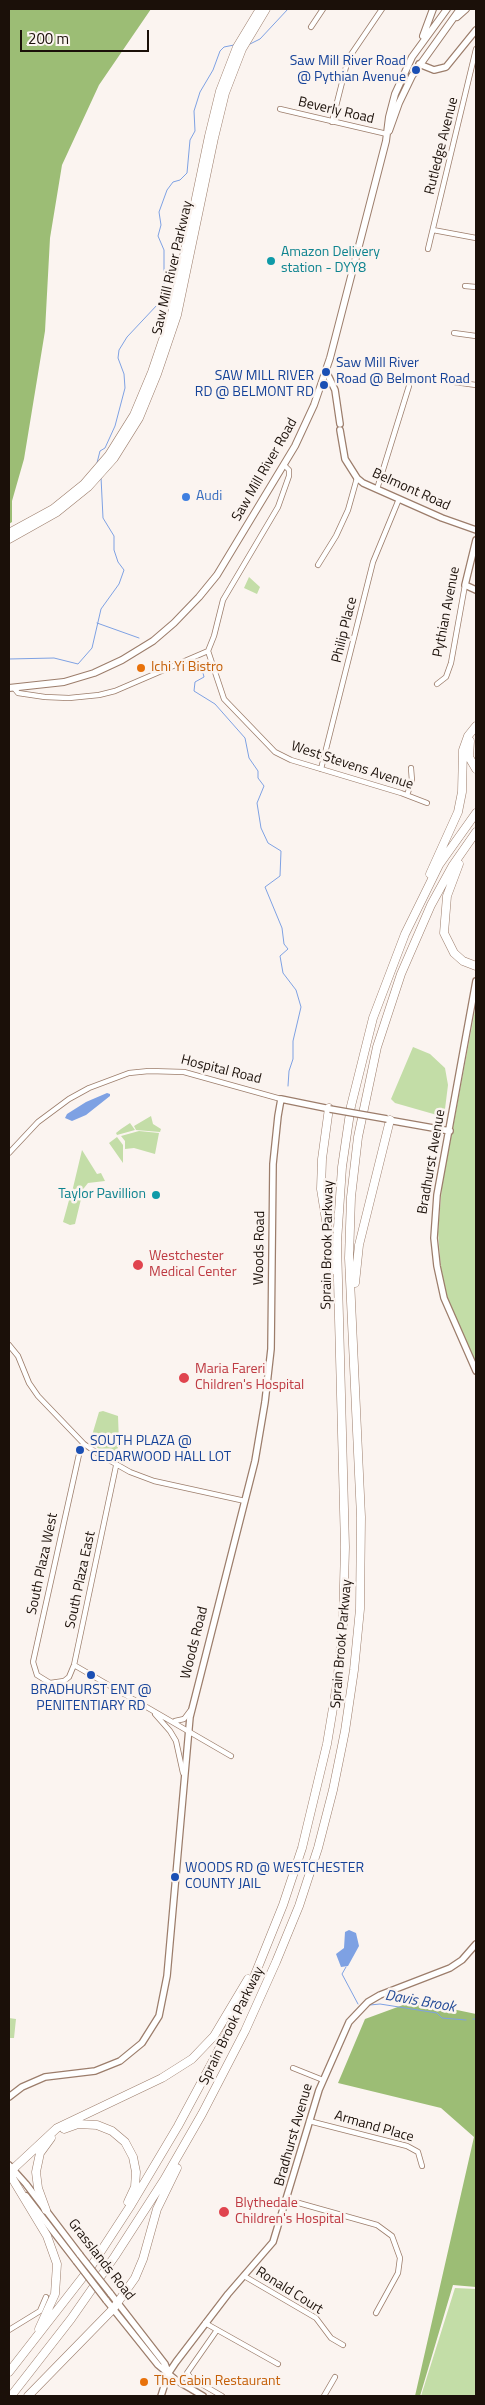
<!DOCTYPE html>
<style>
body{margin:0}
#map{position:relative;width:485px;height:2405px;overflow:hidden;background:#fbf4f0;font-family:"Titillium Web",sans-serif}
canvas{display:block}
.frame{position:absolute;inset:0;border:10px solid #1b1009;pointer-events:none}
.scale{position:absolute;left:20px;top:30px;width:129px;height:22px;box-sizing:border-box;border:2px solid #1b1009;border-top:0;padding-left:6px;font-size:15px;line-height:18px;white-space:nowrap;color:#1b1009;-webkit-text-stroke:4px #fbf4f0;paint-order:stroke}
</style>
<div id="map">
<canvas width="485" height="2405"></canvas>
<div class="frame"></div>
<div class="scale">200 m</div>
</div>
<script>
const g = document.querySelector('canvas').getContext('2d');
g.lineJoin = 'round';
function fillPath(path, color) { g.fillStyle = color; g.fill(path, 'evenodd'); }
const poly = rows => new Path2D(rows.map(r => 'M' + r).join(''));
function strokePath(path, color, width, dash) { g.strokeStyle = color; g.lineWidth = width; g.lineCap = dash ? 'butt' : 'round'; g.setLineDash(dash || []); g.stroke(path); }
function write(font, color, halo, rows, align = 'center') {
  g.font = font + ' "Titillium Web",sans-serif'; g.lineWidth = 5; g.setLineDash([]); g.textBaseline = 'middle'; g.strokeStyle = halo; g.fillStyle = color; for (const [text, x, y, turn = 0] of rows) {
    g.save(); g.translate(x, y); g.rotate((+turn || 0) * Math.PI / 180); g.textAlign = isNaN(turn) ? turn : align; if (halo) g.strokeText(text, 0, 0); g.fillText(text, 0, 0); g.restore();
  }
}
fillPath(poly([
 [249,577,260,587,257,594,244,588],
 [476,1005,476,1365,447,1299,441,1269,438,1232,442,1185],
 [413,1047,430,1054,445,1068,448,1085,444,1117,395,1103,391,1099],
 [151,1116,153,1124,161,1129,160,1132,136,1130,134,1126],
 [130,1123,135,1130,117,1135,116,1133,121,1129],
 [139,1131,159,1133,155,1154,134,1148,125,1149,125,1141,121,1136],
 [117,1137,123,1145,123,1163,109,1143],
 [82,1150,97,1174,101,1173,105,1181,88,1183,80,1193,72,1192],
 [71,1193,80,1195,81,1199,75,1224,70,1225,63,1222],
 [103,1411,118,1416,119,1443,116,1456,112,1459,90,1442,99,1412],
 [9,2018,16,2019,14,2038,9,2038],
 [455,2288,476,2289,476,2396,421,2396]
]), '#c3dda7');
fillPath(poly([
 [9,9,151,9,99,85,62,165,50,238,45,331,24,459,12,501,12,522,9,524],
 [414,2001,476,2014,476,2287,453,2285,420,2396,415,2396,474,2137,441,2108,338,2083,365,2019]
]), '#9cbd75');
fillPath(poly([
 [107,1093,110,1094,110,1096,86,1115,72,1121,65,1118,67,1114,86,1102],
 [349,1930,356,1933,359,1946,348,1966,341,1967,336,1954,344,1948,345,1932]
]), '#7ea1e3');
strokePath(poly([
 [248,45,260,39,288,9],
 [97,463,100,451,105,448,115,426,125,388,124,374,118,358,119,350,127,337,158,304,164,292,164,250,158,236,161,225,159,212,167,190,173,182,180,180,187,173,190,140,195,131,194,111,200,92,213,70,220,51,224,47,234,45],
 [97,623,139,638],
 [9,659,54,658,78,664,92,648,101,609,119,584,124,570,118,562,114,550,114,536,103,518,101,477],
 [191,662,196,671,203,673,204,677,195,682,194,691,215,704,245,738,249,758,258,771,258,778,264,786,257,803,261,828,268,843,281,851,280,876,265,887,282,928,284,944,288,949,280,956,283,973,296,990,301,1007,293,1041,293,1059,289,1071,288,1086],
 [346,1967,342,1974,358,2004],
 [370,2005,380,2004,437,2013,442,2018,466,2020],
 [473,2019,476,2019]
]), '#7ea1e3', 1);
const street = poly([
 [311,27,323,9],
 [280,109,387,134],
 [332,122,348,59,382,9],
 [433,230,476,238],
 [428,249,476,49],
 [465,286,476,287],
 [454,333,476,336],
 [447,381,476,385],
 [377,489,409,386],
 [318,565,336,536,348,510,357,478],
 [208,651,224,699,275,752,291,760,401,793,427,803],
 [437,684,446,677,451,663,465,585],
 [14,688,18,693,45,697,69,698,99,695,115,691,208,651,214,636,223,600,278,507,289,476,289,470,284,465],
 [321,769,373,562,399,499],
 [407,795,412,781,411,768],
 [9,1153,38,1122,69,1099,89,1088,129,1073,149,1071,184,1072,281,1099],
 [9,1345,18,1356,29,1383,38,1396,84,1444,100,1455,130,1472,154,1481,245,1501],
 [84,1444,80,1450,33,1662,37,1675,50,1683,64,1681,69,1677,74,1665,116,1466],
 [74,1665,231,1756],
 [155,1714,170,1731,176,1741,183,1773],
 [175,1721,184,1719,190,1711],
 [293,2068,323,2080],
 [309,2121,407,2146,418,2152,422,2166],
 [288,2200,377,2225,392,2236,400,2258,398,2273,376,2313],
 [244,2276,316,2318,331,2338,343,2345],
 [205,2323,278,2364],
 [9,2330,40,2311,46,2297],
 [217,2330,187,2373,191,2378,222,2396],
 [324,2396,335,2377]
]);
const secondary = poly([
 [419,64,434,70,446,67,476,30],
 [326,371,335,390,340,424],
 [340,430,345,459,357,478,363,483,442,518,476,530],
 [476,540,465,585,476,590],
 [476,981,437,1195,434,1238,437,1266,444,1298,476,1371],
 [388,1120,450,1131],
 [9,2097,22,2087,45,2077,95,2071,120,2061,142,2043,159,2016,167,1976,190,1717,255,1461,265,1402,271,1349,273,1164,278,1116,281,1099,330,1109],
 [9,2165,26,2184,80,2255],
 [26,2196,76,2261],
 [110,2293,165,2364,168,2372],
 [106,2300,158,2365,176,2380,203,2396],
 [161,2396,168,2374,176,2362,228,2294,273,2242,319,2090,349,2022,368,2002,380,1995,450,1968,462,1960,476,1944]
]);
const primary = poly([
 [457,17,466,9],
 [423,36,433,9],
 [389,131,399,103,412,76,460,9],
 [9,688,64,682,94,673,122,660,153,641,174,623,199,597,217,575,295,446,314,405,330,358,386,141,389,117,395,94,412,57,447,9]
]);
const highway = poly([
 [9,533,53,509,84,484,109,455,134,415,152,372,172,313,209,136,220,91,237,47,260,9],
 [9,539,57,512,88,487,114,458,139,418,157,374,177,315,214,138,225,93,242,49,266,9],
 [470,741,469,757,476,769],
 [459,864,447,896,444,933,454,953,463,961,476,966],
 [430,874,458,812,462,792,463,750,468,736,476,726],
 [329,1108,322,1159,321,1189,334,1270],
 [355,1283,359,1245,390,1120],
 [64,2129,78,2124,97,2125,112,2131,125,2142,133,2157,136,2172,135,2187,128,2202],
 [46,2210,38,2188,36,2172,40,2153,51,2138],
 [39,2329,55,2294,57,2264,47,2236,12,2178,13,2169,57,2128,162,2078,192,2059,214,2036,248,1979],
 [9,2372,90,2268,131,2205,178,2126,214,2059,254,1977,283,1905,302,1848,327,1744,337,1684,343,1623,345,1547,337,1242,342,1167,351,1106,373,1018,405,934,439,865,476,813],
 [11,2396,71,2319,115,2256,164,2180,202,2114,245,2031,276,1962,299,1906,318,1848,333,1790,345,1731,354,1670,360,1609,361,1517,349,1258,351,1197,358,1137,377,1047,401,974,431,905,453,865,476,832],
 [28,2396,113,2309,135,2278,143,2259,157,2209,177,2168]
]);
strokePath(street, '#9c7d6b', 6);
strokePath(secondary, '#9c7d6b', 8);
strokePath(primary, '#9c7d6b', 8);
strokePath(highway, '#9c7d6b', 9);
strokePath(street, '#fff', 4.5);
strokePath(secondary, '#fff', 5.5);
strokePath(primary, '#fff', 6);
strokePath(highway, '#fff', 8);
const secondaryBridge = poly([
 [330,1109,387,1119],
 [80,2255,110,2293],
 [76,2261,106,2300]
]);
strokePath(secondaryBridge, '#9c7d6b', 8, []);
strokePath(secondaryBridge, '#fff', 5.5);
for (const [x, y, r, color] of [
 [416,70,5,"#1a4fb4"],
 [271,261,5,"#0f9aa8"],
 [326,372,5,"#1a4fb4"],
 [324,385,5,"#1a4fb4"],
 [186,497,5,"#3f7fe0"],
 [141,668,5,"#e8710a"],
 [156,1195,5,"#0f9aa8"],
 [138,1265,6,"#e0444e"],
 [184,1378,6,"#e0444e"],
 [80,1450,5,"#1a4fb4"],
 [91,1675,5,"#1a4fb4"],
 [175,1877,5,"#1a4fb4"],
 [224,2212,6,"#e0444e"],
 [144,2382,5,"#e8710a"]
]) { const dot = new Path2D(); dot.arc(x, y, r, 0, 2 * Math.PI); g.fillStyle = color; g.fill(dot); strokePath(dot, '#fbf4f0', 2); }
write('14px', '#164399', '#fbf4f0', [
 ["Saw Mill River Road",406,62,"right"],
 ["@ Pythian Avenue",406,78,"right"],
 ["Saw Mill River",336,364],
 ["Road @ Belmont Road",336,380],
 ["SAW MILL RIVER",314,377,"right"],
 ["RD @ BELMONT RD",314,393,"right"],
 ["SOUTH PLAZA @",90,1442],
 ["CEDARWOOD HALL LOT",90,1458],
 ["BRADHURST ENT @",91,1691,"center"],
 ["PENITENTIARY RD",91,1707,"center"],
 ["WOODS RD @ WESTCHESTER",185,1869],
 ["COUNTY JAIL",185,1885]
], 'left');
write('14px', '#1b1009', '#fbf4f0', [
 ["Beverly Road",336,111,13],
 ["Rutledge Avenue",442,146,-76],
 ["Saw Mill River Parkway",173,268,-77],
 ["Saw Mill River Road",265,470,-60],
 ["Belmont Road",411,490,24],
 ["Pythian Avenue",447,612,-79],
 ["Philip Place",345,630,-76],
 ["West Stevens Avenue",352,766,18],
 ["Hospital Road",221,1070,14],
 ["Bradhurst Avenue",432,1162,-80],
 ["Sprain Brook Parkway",328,1245,-89],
 ["Woods Road",260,1248,-89],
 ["South Plaza West",43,1564,-78],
 ["South Plaza East",81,1580,-78],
 ["Woods Road",195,1643,-76],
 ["Sprain Brook Parkway",342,1644,-85],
 ["Sprain Brook Parkway",232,2026,-64],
 ["Armand Place",374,2127,16],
 ["Bradhurst Avenue",294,2135,-74],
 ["Grasslands Road",101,2260,52],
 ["Ronald Court",289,2291,32]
]);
write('14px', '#0d838f', '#fbf4f0', [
 ["Amazon Delivery",281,253],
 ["station - DYY8",281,269],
 ["Taylor Pavillion",146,1195,"right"]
], 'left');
write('14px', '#366cbe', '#fbf4f0', [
 ["Audi",196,497]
], 'left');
write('14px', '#c56008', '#fbf4f0', [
 ["Ichi Yi Bistro",151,668],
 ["The Cabin Restaurant",154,2382]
], 'left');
write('14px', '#be3a42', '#fbf4f0', [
 ["Westchester",149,1257],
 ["Medical Center",149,1273],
 ["Maria Fareri",195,1370],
 ["Children's Hospital",195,1386],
 ["Blythedale",235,2204],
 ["Children's Hospital",235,2220]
], 'left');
write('italic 15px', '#244b98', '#fbf4f0', [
 ["Davis Brook",420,2002,10]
]);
</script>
